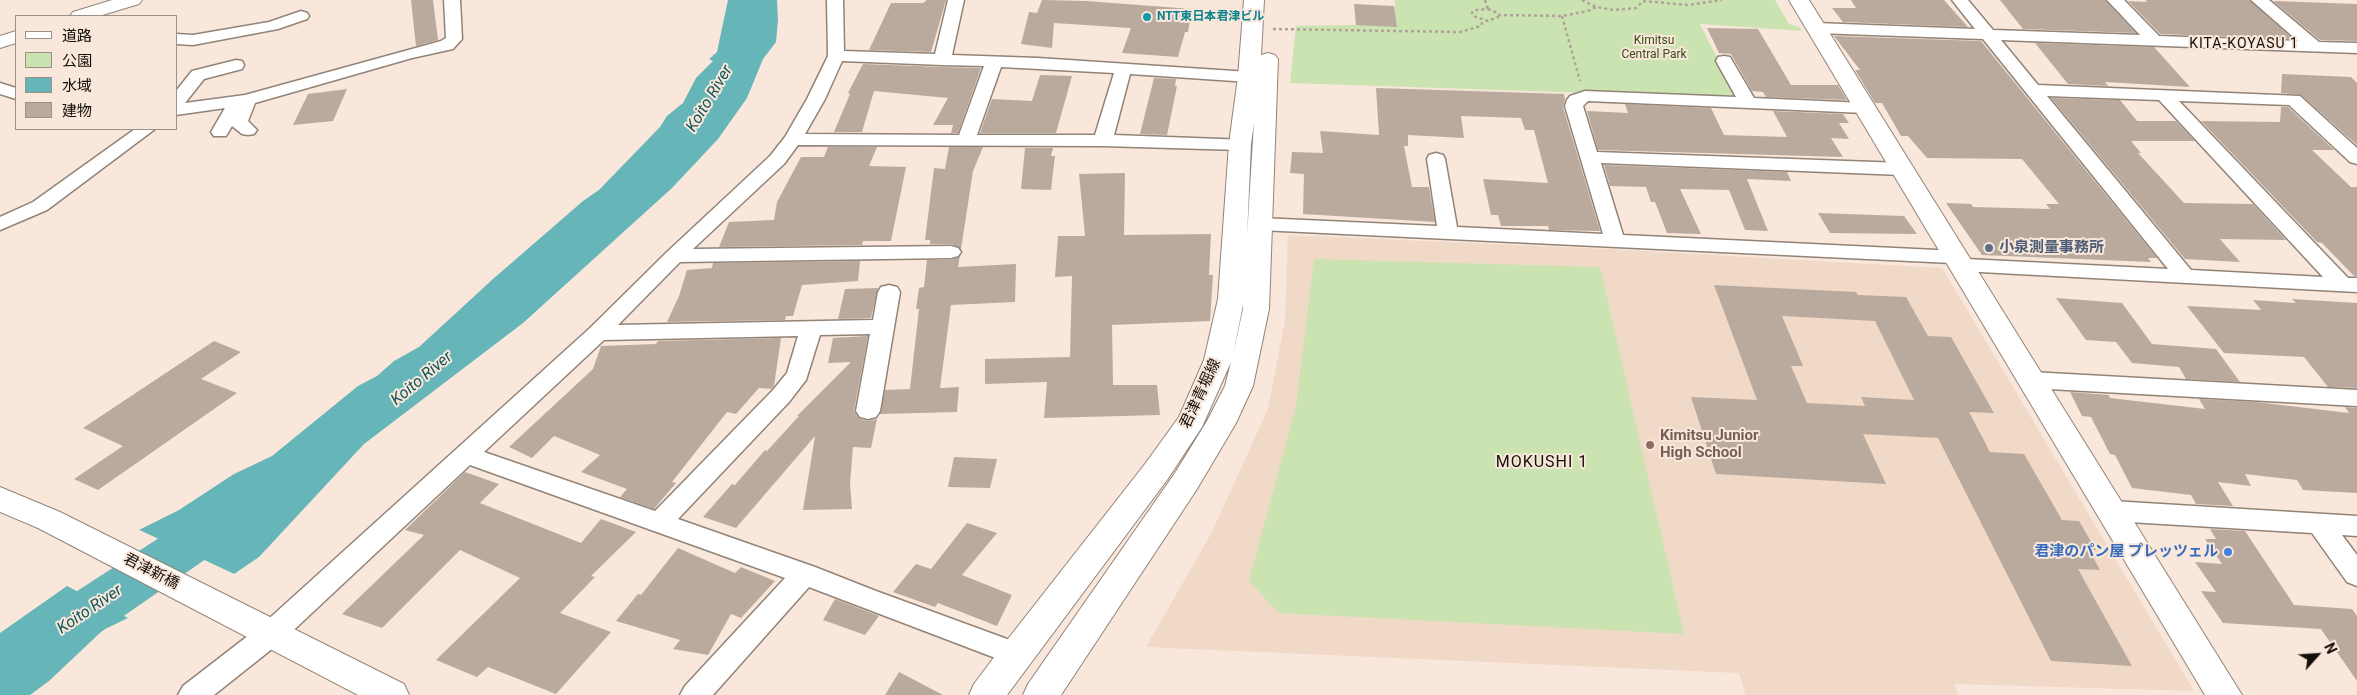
<!DOCTYPE html>
<meta charset="utf-8">
<style>
body{margin:0}
#map{position:relative;width:2357px;height:695px;overflow:hidden;background:#f8e7da;font-family:Roboto,"Noto Sans JP",sans-serif}
canvas{display:block}
.legend{position:absolute;left:15px;top:15px;width:162px;height:115px;box-sizing:border-box;background:#f8e7da;border:1px solid #9d9187;margin:0;padding:6px 9px;list-style:none;font-size:15px;color:#140f0a}
.legend li{display:flex;align-items:center;gap:10px;height:25px}
.legend b{width:25px;border:1px solid #9d9187}
.north{position:absolute;left:2292px;top:630px;width:50px;height:50px;-webkit-text-stroke:4px #f8e7da;paint-order:stroke;rotate:64deg;font-size:14px;font-weight:700;line-height:20px;text-align:center;color:#140f0a}
.north::after{content:'';display:block;margin:auto;width:18px;height:22px;background:#140f0a;clip-path:polygon(50% 0,100% 100%,50% 72%,0 100%)}
</style>
<div id="map">
<canvas width="2357" height="695"></canvas>
<ul class="legend">
<li><b style="height:6px;background:#fff"></b>道路</li>
<li><b style="height:14px;background:#cae3b0"></b>公園</li>
<li><b style="height:14px;background:#66b5b8"></b>水域</li>
<li><b style="height:14px;background:#baaa9d"></b>建物</li>
</ul>
<div class="north">N</div>
</div>
<script>
const g = document.querySelector('canvas').getContext('2d');
g.lineJoin = 'round';
function fillPath(path, color) { g.fillStyle = color; g.fill(path, 'evenodd'); }
const poly = rows => new Path2D(rows.map(r => 'M' + r).join(''));
function strokePath(path, color, width, dash) { g.strokeStyle = color; g.lineWidth = width; g.lineCap = dash ? 'butt' : 'round'; g.setLineDash(dash || []); g.stroke(path); }
function write(font, color, halo, rows, align = 'center') {
  g.font = font + ' Roboto,"Noto Sans JP",sans-serif'; g.lineWidth = 4; g.setLineDash([]); g.textBaseline = 'middle'; g.strokeStyle = halo; g.fillStyle = color; for (const [text, x, y, turn = 0] of rows) {
    g.save(); g.translate(x, y); g.rotate((+turn || 0) * Math.PI / 180); g.textAlign = isNaN(turn) ? turn : align; if (halo) g.strokeText(text, 0, 0); g.fillText(text, 0, 0); g.restore();
  }
}
fillPath(poly([
 [1288,235,1607,249,1942,268,2194,691,1954,684,1958,695,1746,695,1739,673,1146,647,1212,532,1268,409,1285,321]
]), '#f0d9c7');
fillPath(poly([
 [1395,0,1775,0,1789,24,1799,27,1802,31,1700,24,1737,98,1290,83,1296,26,1394,24],
 [1314,259,1600,267,1684,634,1279,613,1249,581,1296,406]
]), '#cae3b0');
fillPath(poly([
 [728,0,777,0,778,20,776,42,763,59,747,98,718,139,672,188,523,323,364,444,259,557,234,574,139,530,179,510,234,474,272,456,358,386,377,376,394,361,419,347,493,279,583,201,599,190,660,127,667,116,683,103,696,78,713,61,709,59,717,52],
 [67,586,128,618,103,630,49,681,30,695,0,695,0,633]
]), '#66b5b8');
fillPath(poly([
 [137,529,234,574,236,576,233,577,138,533]
]), '#f8e7da');
fillPath(poly([
 [231,497,249,503,256,516,249,529,20,688,0,695,0,641,213,503,231,497]
]), '#66b5b8');
fillPath(poly([
 [411,0,433,0,438,40,416,46],
 [927,0,946,0,931,52,869,50,891,3,923,3],
 [1042,0,1086,1,1192,9,1188,32,1185,32,1178,57,1122,53,1131,28,1054,23,1052,48,1021,44,1029,12,1037,13],
 [1851,0,1944,0,1968,27,1843,22,1832,8,1856,8],
 [2000,0,2105,0,2136,33,2023,29],
 [2145,0,2249,0,2293,39,2160,34,2128,1,2148,2],
 [2273,1,2357,4,2357,41,2320,40],
 [1354,4,1394,6,1397,27,1356,25],
 [1707,28,1758,29,1791,85,1838,85,1847,100,1766,97,1763,92,1752,91,1731,54,1719,53],
 [1834,36,1981,41,2157,258,2148,258,2151,262,1982,255,1946,203,1971,204,1973,207,2050,209,2046,204,2059,204,2022,159,1927,158,1908,136,1901,136,1882,103,1875,103,1855,70,1860,70],
 [2035,43,2154,47,2190,87,2105,82,2108,86,2068,84],
 [863,64,942,67,981,68,958,133,951,133,953,125,933,125,948,98,874,91,862,132,834,132,850,94,848,93],
 [2282,74,2351,77,2357,83,2357,145,2301,95,2281,93],
 [1040,75,1072,76,1056,133,980,133,992,99,1032,101],
 [1154,78,1176,79,1175,86,1177,86,1167,135,1140,134],
 [1376,88,1564,94,1565,99,1563,107,1600,231,1549,230,1548,226,1501,226,1498,215,1491,215,1483,179,1548,183,1534,130,1525,130,1521,118,1461,116,1464,138,1408,135,1408,146,1404,146,1412,187,1429,187,1435,222,1303,214,1304,174,1290,173,1292,152,1323,153,1320,131,1379,135],
 [347,89,333,121,293,125,308,94],
 [2051,98,2120,100,2137,121,2176,121,2195,141,2131,141,2141,153,2138,153,2184,203,2253,204,2286,240,2220,239,2240,262,2185,259],
 [1625,104,1711,108,1724,135,1787,137,1773,111,1843,114,1849,123,1839,123,1849,139,1831,138,1843,157,1598,150,1587,111,1628,113],
 [2281,107,2288,107,2334,150,2312,150,2351,187,2357,187,2357,276,2354,276,2322,243,2317,242,2201,121,2280,122],
 [828,147,877,147,869,166,906,167,891,241,863,241,862,245,719,247,729,222,774,220,777,202,801,157,824,157],
 [949,147,983,147,973,171,961,249,952,244,930,244,930,240,925,240,934,168,945,169],
 [1025,148,1053,148,1051,156,1055,156,1051,190,1021,189],
 [1604,165,1787,172,1791,181,1747,179,1768,231,1745,230,1729,190,1680,189,1701,234,1667,233,1655,202,1651,202,1646,187,1610,186],
 [1125,173,1124,235,1211,234,1209,275,1213,275,1210,321,1112,325,1113,385,1157,385,1160,415,1044,418,1047,382,985,384,985,359,1070,357,1072,276,1055,277,1058,236,1085,236,1079,174],
 [1818,213,1904,216,1917,234,1830,233],
 [960,256,958,267,1016,264,1015,302,951,305,940,388,959,387,957,412,880,414,885,390,910,389,919,309,916,309,919,288,924,287,927,260,951,260],
 [860,261,858,281,802,285,793,316,786,316,785,320,667,322,679,296,687,270,712,268,713,263],
 [1714,285,1856,292,1858,295,1906,297,1928,336,1951,337,1994,413,1969,412,1990,452,2024,454,2062,520,2079,521,2096,550,2089,550,2100,570,2078,569,2132,666,2051,661,1938,438,1863,434,1886,484,1716,474,1691,397,1757,400],
 [1782,316,1875,321,1914,400,1861,397,1865,406,1807,403,1791,366,1803,366],
 [878,288,871,318,838,319,845,289],
 [2056,298,2122,303,2152,344,2216,349,2240,382,2186,379,2179,367,2132,363,2116,342,2086,340],
 [2292,299,2357,303,2357,388,2328,387,2304,357,2224,353,2187,306,2261,310,2253,300,2296,303],
 [868,336,854,411,860,419,868,421,877,419,871,448,853,447,850,483,852,509,803,510,815,436,736,528,703,517,732,484,735,485,765,450,767,451,799,416,797,416,851,362,828,363,833,338],
 [781,338,774,386,771,389,759,388,736,414,727,412,672,482,676,483,654,509,620,497,627,489,581,472,600,455,554,436,532,458,509,447,593,369,601,346,656,344,658,341],
 [214,341,241,352,201,379,237,393,98,490,74,479,123,446,83,428],
 [2070,392,2109,395,2110,398,2205,409,2199,399,2256,402,2349,413,2345,407,2357,408,2357,493,2303,490,2297,480,2245,474,2251,486,2218,482,2233,506,2196,504,2191,495,2132,488,2115,455,2110,454,2091,417,2082,416],
 [954,457,997,459,990,488,948,487],
 [465,472,499,484,480,503,581,543,601,519,636,532,591,576,595,577,560,613,611,632,556,694,488,667,477,677,436,660,520,578,460,550,382,628,342,614,424,535,405,530],
 [967,523,997,533,962,575,1012,595,997,626,938,603,935,607,893,592,916,564,931,569],
 [2210,529,2245,531,2294,605,2352,609,2357,616,2357,681,2321,629,2223,623,2201,591,2216,592,2195,562,2222,564,2205,539,2216,539],
 [678,548,735,573,741,567,775,581,741,618,731,614,708,655,673,649,680,640,616,621,638,594,641,595],
 [835,599,879,616,865,635,823,620],
 [899,672,943,695,885,695]
]), '#baaa9d');
const street = poly([
 [444,0,460,0,462,39,453,49,412,58,255,103,248,121,257,130,254,134,248,135,242,134,232,126,226,136,214,136,211,132,225,108,176,115,176,91,192,71,236,60,242,61,244,65,242,69,204,79,185,103,245,95,441,41,446,38,444,0],
 [827,0,843,0,844,51,935,54,948,0,964,0,952,55,1038,58,1249,72,1255,73,1258,77,1255,81,1249,82,1130,74,1114,135,1247,140,1249,144,1247,148,1240,150,1103,146,798,145,784,164,693,249,951,246,958,248,961,252,958,256,951,258,680,262,618,325,873,320,878,292,881,287,889,285,897,287,900,292,880,411,876,417,868,419,860,417,856,411,870,334,820,335,806,380,789,402,678,519,815,567,876,591,1026,646,1030,654,1026,662,1016,666,1006,662,809,587,713,695,680,695,685,686,785,578,470,465,282,641,214,695,178,695,183,686,262,625,590,328,667,252,770,156,785,137,807,99,828,56,827,0],
 [842,61,942,65,984,66,959,135,805,134,825,99,842,61],
 [1001,67,1114,73,1095,135,977,135,1001,67],
 [798,336,787,373,773,390,655,511,484,452,604,340,798,336],
 [1952,0,1968,0,1993,30,2140,35,2107,0,2124,0,2159,36,2298,41,2251,0,2269,0,2319,42,2357,43,2357,53,2001,40,2038,85,2300,96,2357,148,2357,164,2350,162,2289,105,2179,101,2348,278,2357,278,2357,292,1961,271,1954,269,1951,265,1952,263,1260,230,1253,228,1250,224,1253,220,1260,218,1437,226,1427,159,1429,155,1436,153,1443,155,1445,159,1457,227,1603,234,1565,106,1567,100,1570,96,1585,91,1736,97,1716,61,1718,57,1724,56,1730,57,1754,98,1865,103,1871,104,1874,108,1871,112,1865,113,1588,101,1583,106,1597,152,1902,163,1909,165,1911,169,1909,173,1902,175,1601,163,1623,235,1957,251,1964,253,1967,257,1966,259,2168,269,1983,39,1816,33,1810,31,1808,28,1810,25,1816,23,1975,29,1952,0],
 [2047,96,2159,100,2323,277,2191,270,2047,96],
 [301,11,307,13,309,16,307,19,278,29,193,45,176,44,176,34,193,35,269,22,301,11],
 [0,83,16,88,16,99,0,94,0,83],
 [135,129,155,129,47,210,0,230,0,217,33,202,135,129],
 [2031,372,2357,390,2357,406,2031,388,2023,386,2019,380,2023,374,2031,372],
 [2112,501,2357,516,2357,536,2342,535,2357,555,2357,586,2347,582,2312,533,2112,521,2103,518,2099,511,2103,504,2112,501]
]);
const secondary = poly([
 [112,0,142,0,139,4,99,16,70,16,73,12,112,0],
 [1244,0,1264,0,1261,55,1268,53,1275,55,1278,59,1269,309,1253,386,1236,423,1197,489,1061,695,1023,695,1028,684,1175,473,1207,421,1225,386,1231,362,1202,427,1167,480,1007,695,969,695,974,684,1004,644,1145,464,1179,417,1204,360,1218,299,1229,144,1238,77,1244,0],
 [1254,123,1247,237,1251,144,1254,123],
 [1243,305,1243,309,1233,355,1243,305],
 [1789,0,1809,0,2242,695,2205,695,1789,0],
 [16,31,16,43,0,48,0,36,16,31],
 [0,487,60,512,404,684,409,695,358,695,38,528,0,512,0,487]
]);
strokePath(street, '#928377', 3);
strokePath(secondary, '#928377', 2);
strokePath(poly([
 [1485,0,1488,9],
 [1582,0,1596,7,1614,10,1636,8,1643,1],
 [1643,1,1688,5,1722,0],
 [1488,9,1495,12,1498,17,1488,21,1473,16,1472,12,1476,10,1488,9],
 [1498,15,1562,16,1588,11,1596,7],
 [1562,16,1580,81],
 [1273,29,1460,32,1481,26,1483,20]
]), '#b0a298', 2.5, [3, 3]);
fillPath(street, '#fff');
fillPath(secondary, '#fff');
for (const [x, y, r, color] of [
 [1147,17,5,"#0f9aa8"],
 [1989,248,5,"#5c6f8a"],
 [1650,445,5,"#8d6e63"],
 [2228,552,5,"#3f7fe0"]
]) { const dot = new Path2D(); dot.arc(x, y, r, 0, 2 * Math.PI); g.fillStyle = color; g.fill(dot); strokePath(dot, '#f8e7da', 2); }
write('bold 12px', '#0d838f', '#f8e7da', [
 ["NTT東日本君津ビル",1157,17]
], 'left');
write('12px', '#354c14', '#f8e7da', [
 ["Kimitsu",1654,41],
 ["Central Park",1654,55]
]);
g.letterSpacing = '1px';
write('14px', '#140f0a', '#f8e7da', [
 ["KITA-KOYASU 1",2244,44]
]);
g.letterSpacing = '0px';
write('bold 15px', '#4e5e75', '#f8e7da', [
 ["小泉測量事務所",1999,248]
], 'left');
write('15px', '#140f0a', '#f8e7da', [
 ["君津青堀線",1201,394,-65],
 ["君津新橋",151,572,27]
]);
write('bold 15px', '#785e54', '#f8e7da', [
 ["Kimitsu Junior",1660,436],
 ["High School",1660,453]
], 'left');
write('bold 15px', '#366cbe', '#f8e7da', [
 ["君津のパン屋 プレッツェル",2218,552]
], 'right');
write('italic 16px', '#0f5557', '#f8e7da', [
 ["Koito River",710,99,-59],
 ["Koito River",422,379,-40],
 ["Koito River",90,610,-34]
]);
g.letterSpacing = '1px';
write('16px', '#140f0a', '#f8e7da', [
 ["MOKUSHI 1",1542,463]
]);
g.letterSpacing = '0px';
</script>
